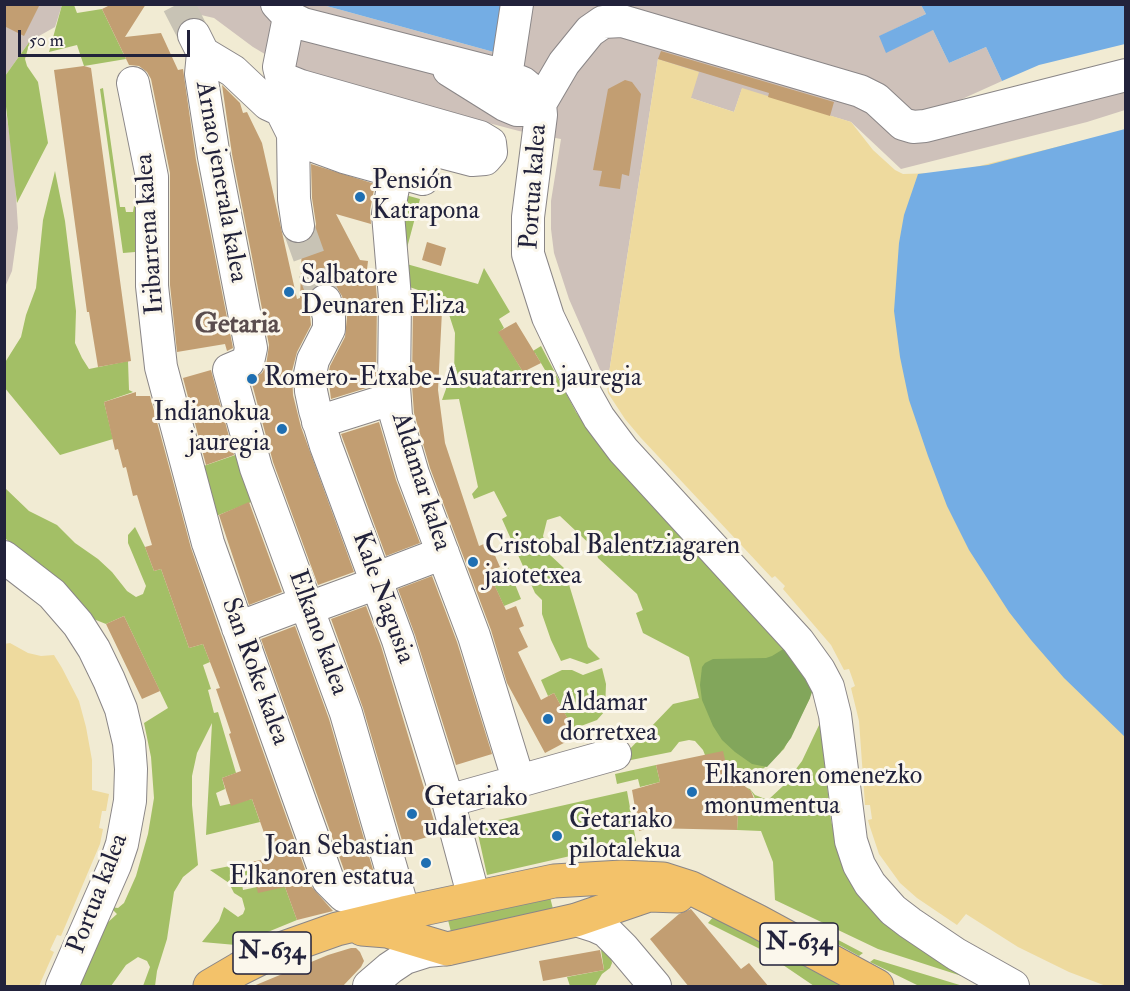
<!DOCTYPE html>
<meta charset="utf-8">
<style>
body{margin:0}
#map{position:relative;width:1130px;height:991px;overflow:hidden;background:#f1ebd3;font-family:"IM FELL Double Pica",serif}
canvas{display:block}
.frame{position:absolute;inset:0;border:6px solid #22223b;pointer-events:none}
.scale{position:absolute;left:18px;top:30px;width:172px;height:27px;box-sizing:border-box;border:3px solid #22223b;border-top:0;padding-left:8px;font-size:18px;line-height:21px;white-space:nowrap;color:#22223b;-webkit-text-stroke:4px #fbf7ec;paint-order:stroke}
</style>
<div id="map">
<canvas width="1130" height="991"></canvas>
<div class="frame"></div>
<div class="scale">50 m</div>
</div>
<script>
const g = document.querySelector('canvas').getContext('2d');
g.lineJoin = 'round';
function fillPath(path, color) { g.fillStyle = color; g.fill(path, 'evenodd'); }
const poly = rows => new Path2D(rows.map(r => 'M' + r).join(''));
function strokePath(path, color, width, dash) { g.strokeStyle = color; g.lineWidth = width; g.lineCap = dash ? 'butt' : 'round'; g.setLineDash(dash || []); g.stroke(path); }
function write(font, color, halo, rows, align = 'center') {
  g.font = font + ' "IM FELL Double Pica",serif'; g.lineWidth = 6; g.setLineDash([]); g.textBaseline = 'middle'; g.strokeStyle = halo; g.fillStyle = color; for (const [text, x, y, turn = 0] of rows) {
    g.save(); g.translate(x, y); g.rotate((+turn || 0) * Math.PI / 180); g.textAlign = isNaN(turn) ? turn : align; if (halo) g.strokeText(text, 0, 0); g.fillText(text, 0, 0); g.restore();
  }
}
fillPath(poly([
 [5,5,62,5,55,27,30,41,5,76],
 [185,5,323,5,501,54,509,5,921,5,926,14,880,36,933,30,949,63,986,47,1002,81,951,104,1126,86,1125,110,1087,122,901,169,851,122,742,89,734,112,691,98,658,59,607,386,569,299,554,253,551,229,551,201,561,139,519,131,295,72,253,47,214,18,188,12],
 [4,98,14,165,18,228,12,271,5,287]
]), '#cec1ba');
fillPath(poly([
 [62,5,74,5,77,13,102,9,126,59,84,66,77,45,49,52],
 [30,41,25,59,27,66,38,82,48,143,17,203,5,98,5,76],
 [103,88,120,207,125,207,126,212,133,212,134,206,146,205,147,251,123,253,100,89],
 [55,171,65,221,76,311,75,343,82,358,89,369,128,361,129,390,133,392,104,402,113,439,60,455,4,387,4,364,21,337,26,315,36,288,43,220],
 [398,193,420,199,403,263,478,284,484,268,510,312,499,319,504,328,499,332,523,372,528,370,533,378,545,370,535,353,529,356,528,354,541,346,576,412,591,434,783,646,810,698,784,749,744,787,750,789,755,795,768,800,783,786,802,761,820,723,831,820,840,859,848,878,853,885,971,979,878,949,775,900,773,862,761,831,737,830,738,812,746,811,753,807,755,800,754,796,751,791,743,787,741,772,727,768,705,755,703,750,695,741,689,740,679,742,671,752,626,761,626,753,673,704,699,698,689,657,643,633,636,613,643,610,637,594,598,558,596,550,560,516,547,520,543,536,549,554,564,568,588,647,600,659,587,664,570,658,561,661,551,640,542,614,542,600,535,593,502,519,507,516,494,491,474,499,472,494,478,487,459,399,442,400,446,389,446,381,454,374,455,333,444,299,398,283],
 [244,452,259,499,206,520,192,470],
 [5,488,29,511,57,525,75,543,98,559,112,572,127,591,136,597,143,594,146,586,128,543,128,535,135,527,145,547,154,571,161,569,189,648,203,644,210,662,203,665,211,689,208,690,214,713,218,712,236,773,222,778,225,789,216,793,220,806,252,799,260,822,206,835,212,723,197,753,192,776,192,805,198,865,183,877,174,892,167,939,157,971,155,986,143,986,150,967,147,961,138,957,126,965,111,986,77,986,106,924,117,914,110,907,118,908,124,903,136,876,148,834,154,798,151,757,144,723,168,708,124,616,106,624,91,618,5,538],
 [508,567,521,599,504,606,492,580,495,578,493,573],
 [602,668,606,684,605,711,597,720,573,729,554,693,548,696,541,680,562,670,572,670,583,675],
 [656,765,660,782,640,787,638,779,617,784,615,774],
 [627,791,636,841,487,875,476,825],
 [250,862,253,875,241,878,243,890,257,887,285,887,297,920,236,945,202,942,219,921,224,907,238,917,243,914,245,909,242,898,234,893,229,883,210,870],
 [549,893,555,917,452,936,447,916],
 [714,916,846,986,814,986,758,948,708,923],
 [806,923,863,953,859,956,805,926],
 [601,950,605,951,611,957,612,963,610,968,602,974,595,986,570,986,567,977,604,970],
 [874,959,963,986,919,986,870,962]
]), '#a3bf66');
fillPath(poly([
 [785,648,801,667,813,689,810,698,791,738,780,753,767,767,752,764,735,752,722,740,713,726,702,700,700,685,702,667,705,663,713,659,766,658,772,656]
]), '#82a65b');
fillPath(poly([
 [658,59,699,72,691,98,734,112,742,88,851,122,873,150,895,170,903,174,936,173,971,168,1093,138,1126,398,1125,986,1106,986,1069,972,1018,947,966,914,957,925,917,898,900,883,879,854,869,824,868,820,872,819,870,805,865,805,859,721,851,688,855,686,849,669,844,670,831,645,783,589,785,586,775,576,772,578,641,438,625,419,608,393,607,386],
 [10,643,28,653,41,656,54,655,62,668,79,701,86,727,92,760,92,790,109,794,106,811,102,811,99,828,103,829,100,844,61,936,57,935,50,950,54,952,39,986,5,986,4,644]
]), '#eeda9e');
fillPath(poly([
 [323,5,509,5,501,54],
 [921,5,1125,5,1125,44,1039,65,1002,81,986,47,949,63,933,30,886,53,879,36,926,14],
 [1125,129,1126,129,1125,737,1064,678,1031,640,1009,612,969,550,947,506,928,456,909,400,900,357,894,311,899,243,904,215,918,174,988,165]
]), '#74ade4');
fillPath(poly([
 [4,4,40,4,24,36,4,26],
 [112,4,146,4,125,37,161,33,178,70,183,69,196,160,233,348,227,351,225,344,177,352,170,285,170,173,151,79,147,72,139,66,129,65,102,9],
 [661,51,834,102,830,116,768,97,769,93,658,59],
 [84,66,91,68,131,361,98,367,89,312,87,312,54,70],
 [625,80,632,82,641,94,629,176,622,174,620,189,599,186,602,171,593,170,608,89],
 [222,85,240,103,243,113,247,112,262,143,297,299,300,298,302,243,310,240,314,233,316,224,312,198,311,164,375,184,370,211,371,224,336,214,360,260,368,261,366,278,375,276,377,299,376,385,331,399,328,375,330,366,345,337,347,317,342,296,337,288,329,284,320,284,312,289,308,296,311,325,297,352,292,371,293,395,301,427,354,572,318,585,273,462,251,380,262,373,266,366,269,345,232,154],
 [427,242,446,248,441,266,422,260],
 [416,297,433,298,439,311,442,311,438,390,445,443,479,546,489,542,500,567,488,571,506,610,516,606,524,626,519,628,528,647,518,652,541,700,554,693,577,736,545,753,507,683,491,630,430,468,414,413,412,386,413,301],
 [516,322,541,363,523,372,498,332],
 [211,370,234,455,206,465,183,378],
 [136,392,136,396,150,396,191,548,221,634,311,886,333,911,297,920,285,887,258,893,250,862,273,858,252,799,231,806,222,778,241,771,229,734,231,733,216,689,220,688,203,644,189,648,161,569,154,571,145,547,152,545,137,495,133,496,126,467,123,468,118,449,115,450,104,402],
 [379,422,396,480,420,543,386,556,341,434],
 [249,502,282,592,249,605,219,515],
 [432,576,457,642,492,754,456,765,415,635,398,589],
 [366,606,381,646,438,834,403,844,363,708,331,619],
 [124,616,160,691,142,699,106,624],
 [295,626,329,719,376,880,353,880,344,870,261,639],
 [723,751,727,768,741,772,742,784,751,791,755,801,752,807,738,814,737,830,649,828,639,831,632,790,660,782,656,765],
 [691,909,741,969,749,963,769,987,689,987,650,939,679,914],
 [351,948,356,948,360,952,364,961,361,967,342,987,251,987,328,955],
 [600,950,604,970,543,981,539,961]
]), '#c29e72');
strokePath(poly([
 [178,4,194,35],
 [298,226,325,301]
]), '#c8c3b5', 32, [32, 16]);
const minor = poly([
 [277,4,289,17,303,24,506,76,523,83,535,93,540,104,541,115,528,217,528,254,548,317,581,386,599,418,623,450,798,641,819,670,828,687,835,715,851,841,859,865,870,884,893,910,910,923,956,954,1013,986],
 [194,35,203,53,201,74,214,157,251,348,248,362,229,370,256,468,346,713,404,913],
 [203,53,233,71,268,104,281,110,293,134,303,142,344,157,423,179],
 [449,70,505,105,517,110,526,110,540,104,564,63,590,31,603,22,622,21,860,91,876,99,903,124,913,127,925,126,1126,75],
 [506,76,517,4],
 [133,83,152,177,152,286,161,367,208,543,328,880,344,896,353,898,372,897,383,901,392,915],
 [281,110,472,160,485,159,491,152,490,143,480,137,301,86,286,80,281,75,279,67,289,17],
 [293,134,294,199,298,226],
 [396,172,388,214,395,298,394,387,396,416,413,474,474,636,519,782],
 [325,301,329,317,329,329,313,360,310,374,311,391,315,410,326,446,398,640,448,801,474,898],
 [318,422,394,398],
 [4,557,52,594,78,624,94,649,109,680,121,709,129,743,131,769,130,801,122,844,115,865,62,986],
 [375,579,443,553],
 [309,608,377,583],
 [238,628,307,602],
 [448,801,615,754],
 [576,920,595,926,606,931,623,948,655,986],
 [369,986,390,968,405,958,427,951,447,949]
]);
const highway = poly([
 [362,929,387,931,447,949,576,920,649,895,678,896],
 [210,986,239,969,275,951,337,929,404,913,554,881,622,877,663,879,691,888,757,921,877,986]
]);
strokePath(minor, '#8a8687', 34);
strokePath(highway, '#8a8687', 35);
strokePath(minor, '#fff', 32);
strokePath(highway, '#f3c26a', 33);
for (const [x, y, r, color] of [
 [360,197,6,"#1f6fb2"],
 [289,292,6,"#1f6fb2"],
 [252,379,6,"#1f6fb2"],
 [282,429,6,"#1f6fb2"],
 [473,562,6,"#1f6fb2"],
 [548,719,6,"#1f6fb2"],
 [692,792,6,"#1f6fb2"],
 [412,814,6,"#1f6fb2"],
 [557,836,6,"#1f6fb2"],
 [426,863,6,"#1f6fb2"]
]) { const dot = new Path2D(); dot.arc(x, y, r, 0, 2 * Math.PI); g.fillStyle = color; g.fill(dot); strokePath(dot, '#fbf7ec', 2); }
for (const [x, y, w] of [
 [799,944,78],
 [272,953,78]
]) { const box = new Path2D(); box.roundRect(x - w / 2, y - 21, w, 42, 4.5); g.fillStyle = '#fbf7ec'; g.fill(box); strokePath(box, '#22223b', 1.5); }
write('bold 24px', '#22223b', null, [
 ["N-634",799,944],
 ["N-634",272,953]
]);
write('26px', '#22223b', '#fbf7ec', [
 ["Arnao jenerala kalea",220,182,80],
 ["Portua kalea",535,187,-86],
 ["Iribarrena kalea",151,234,-94],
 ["Aldamar kalea",420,482,72],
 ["Kale Nagusia",382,598,70],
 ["Elkano kalea",317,633,70],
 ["San Roke kalea",254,672,70],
 ["Portua kalea",99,894,-69]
]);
write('26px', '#22223b', '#fbf7ec', [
 ["Pensión",372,182],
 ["Katrapona",372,212],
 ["Salbatore",301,277],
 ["Deunaren Eliza",301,307],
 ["Romero-Etxabe-Asuatarren jauregia",264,379],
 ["Indianokua",270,414,"right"],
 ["jauregia",270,444,"right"],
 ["Cristobal Balentziagaren",485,547],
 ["jaiotetxea",485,577],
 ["Aldamar",560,704],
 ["dorretxea",560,734],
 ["Elkanoren omenezko",704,777],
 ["monumentua",704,807],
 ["Getariako",424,799],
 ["udaletxea",424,829],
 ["Getariako",569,821],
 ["pilotalekua",569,851],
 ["Joan Sebastian",414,848,"right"],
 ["Elkanoren estatua",414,878,"right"]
], 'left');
write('bold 28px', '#5a4d4e', '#fbf7ec', [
 ["Getaria",237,326]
]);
</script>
